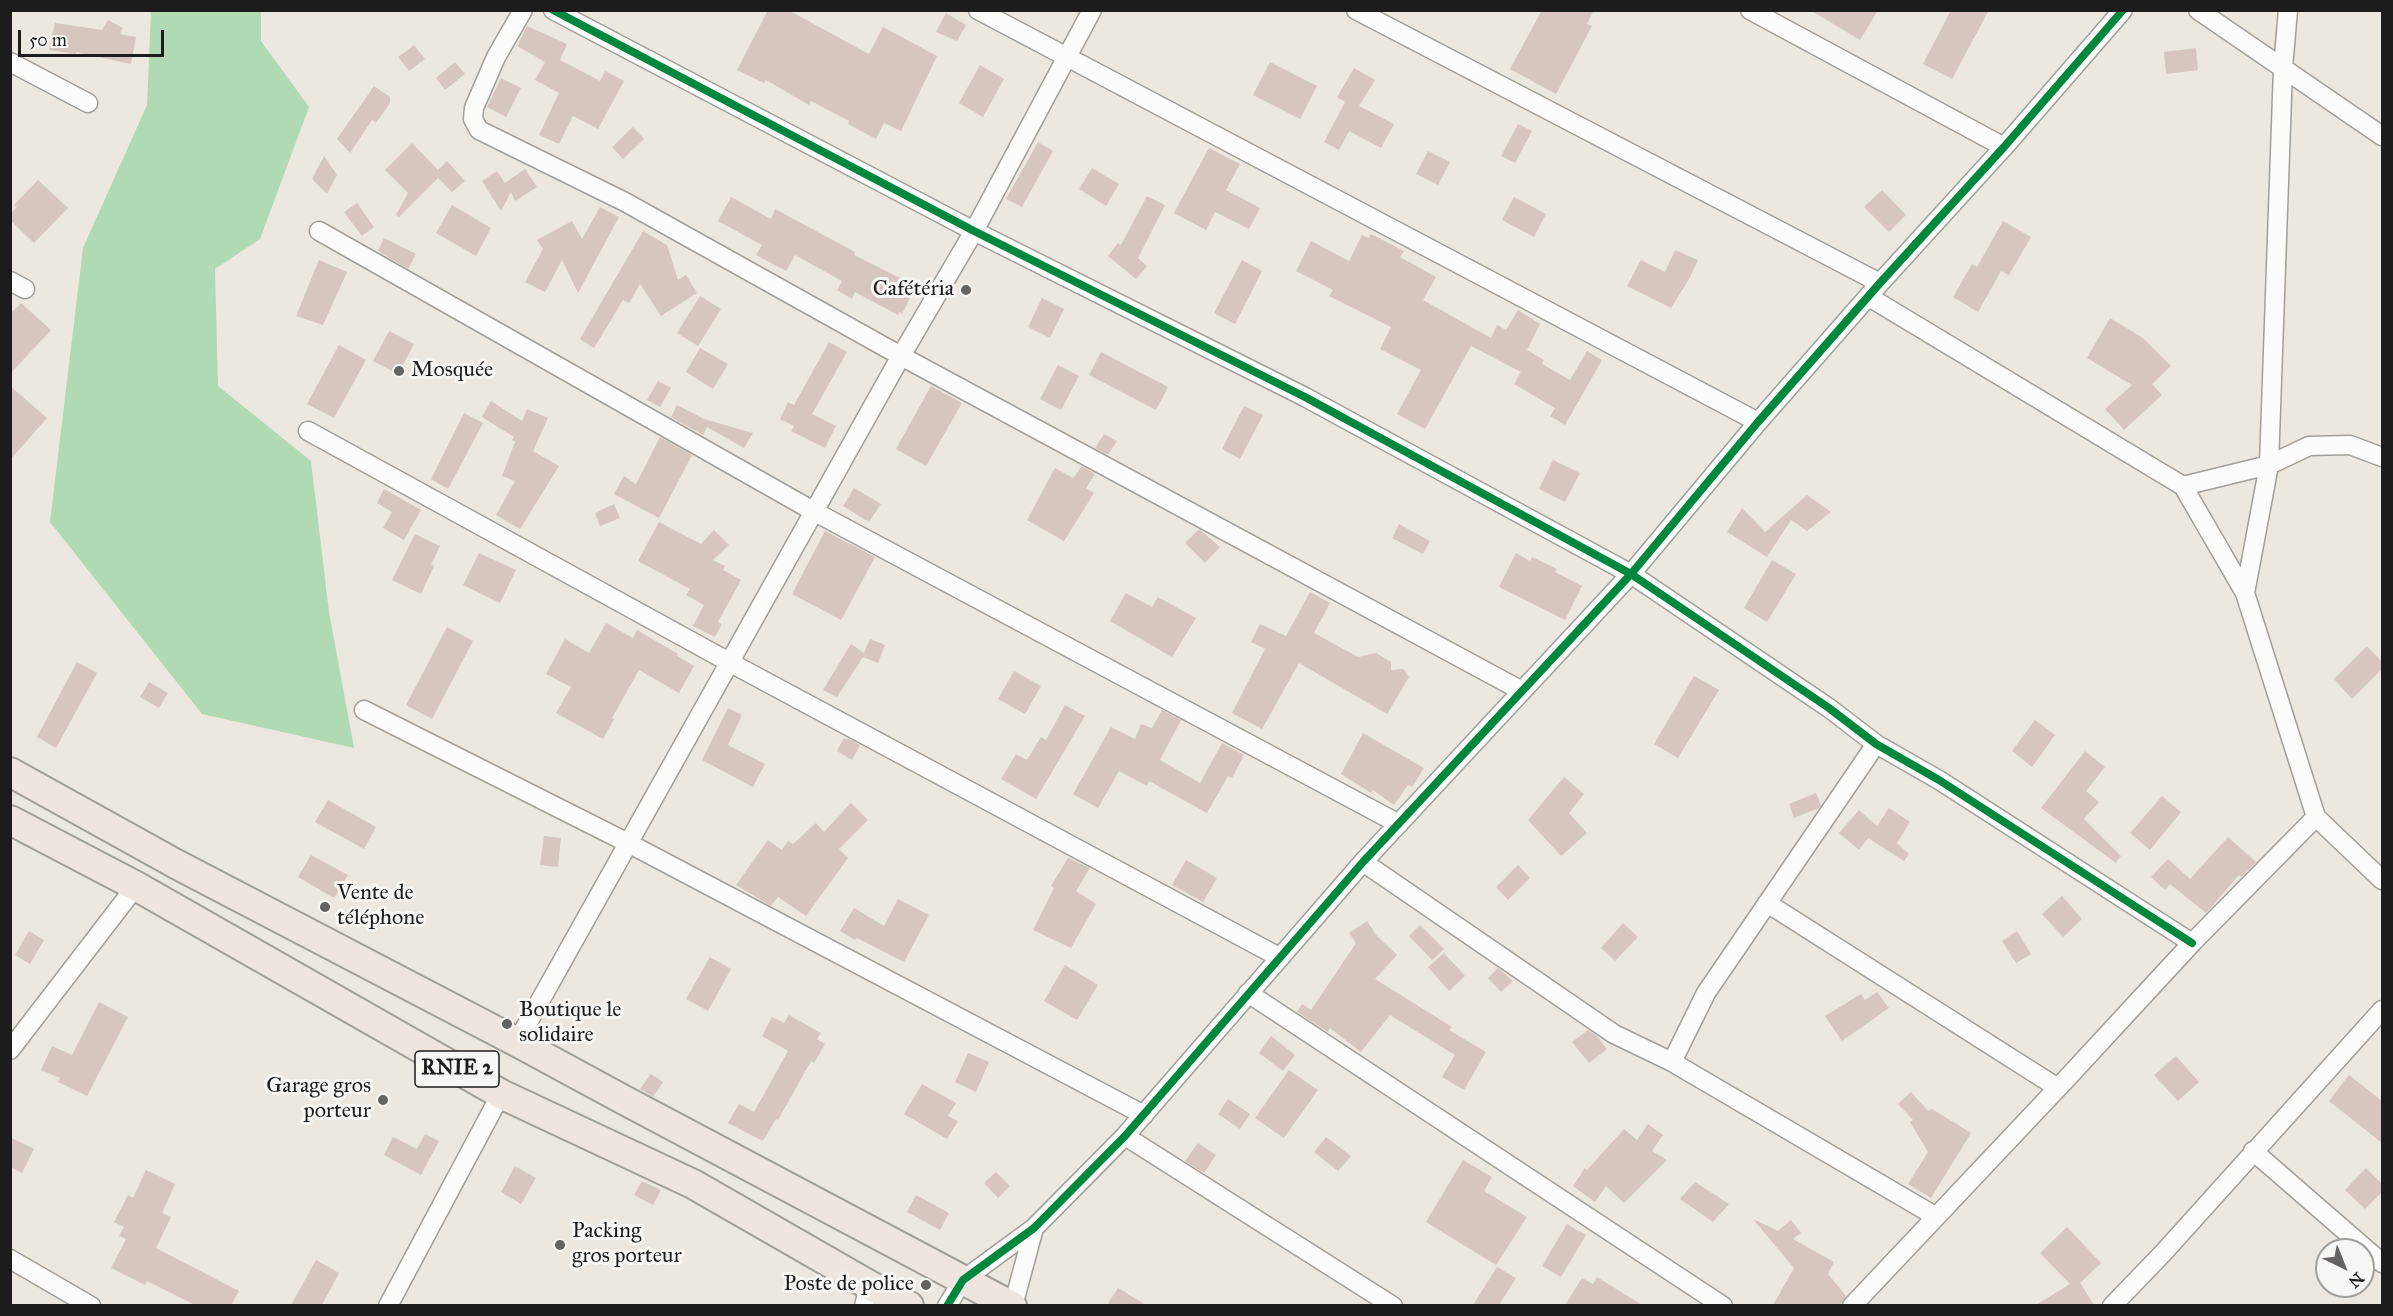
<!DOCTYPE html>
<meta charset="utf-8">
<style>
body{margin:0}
#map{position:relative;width:2393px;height:1316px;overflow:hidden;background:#ece8df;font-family:"IM FELL Great Primer",serif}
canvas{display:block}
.frame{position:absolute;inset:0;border:12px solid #1c1c1c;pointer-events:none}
.north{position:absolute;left:2315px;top:1238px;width:60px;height:60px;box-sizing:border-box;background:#f6f6f2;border:2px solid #9f9f9c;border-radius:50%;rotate:137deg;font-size:16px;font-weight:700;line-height:24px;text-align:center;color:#1c1c1c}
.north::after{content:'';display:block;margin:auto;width:21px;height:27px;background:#656360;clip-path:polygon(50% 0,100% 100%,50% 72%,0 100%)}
.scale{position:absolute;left:18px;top:30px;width:146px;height:27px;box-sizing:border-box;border:3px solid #1c1c1c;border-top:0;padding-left:8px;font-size:18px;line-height:21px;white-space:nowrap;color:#1c1c1c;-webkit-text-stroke:4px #f6f6f2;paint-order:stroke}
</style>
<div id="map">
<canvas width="2393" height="1316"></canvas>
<div class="frame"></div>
<div class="north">N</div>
<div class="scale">50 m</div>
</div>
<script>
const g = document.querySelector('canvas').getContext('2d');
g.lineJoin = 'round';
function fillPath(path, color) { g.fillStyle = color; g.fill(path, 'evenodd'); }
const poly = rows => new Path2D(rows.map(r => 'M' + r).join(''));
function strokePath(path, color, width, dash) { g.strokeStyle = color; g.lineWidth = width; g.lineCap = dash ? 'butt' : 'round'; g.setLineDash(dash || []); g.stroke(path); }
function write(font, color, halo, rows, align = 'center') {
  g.font = font + ' "IM FELL Great Primer",serif'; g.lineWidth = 6; g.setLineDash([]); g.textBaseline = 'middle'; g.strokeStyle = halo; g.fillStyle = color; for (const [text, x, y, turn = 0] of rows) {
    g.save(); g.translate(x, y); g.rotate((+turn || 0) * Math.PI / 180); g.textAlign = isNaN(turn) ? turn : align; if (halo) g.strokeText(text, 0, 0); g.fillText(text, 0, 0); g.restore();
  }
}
fillPath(poly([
 [151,11,261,11,261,41,309,107,260,239,215,269,218,386,311,461,329,612,354,748,202,714,50,522,83,248,147,105]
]), '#b0dab3');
fillPath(poly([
 [768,10,788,10,869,54,883,27,937,56,901,131,884,123,876,139,848,124,849,121,811,101,809,105,766,80,764,83,737,70],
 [1542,10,1594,10,1587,24,1592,26,1556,94,1510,69],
 [1810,10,1878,10,1860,40],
 [1951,10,1989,10,1952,79,1923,64],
 [946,13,966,25,957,41,936,32],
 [108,20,123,28,120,34,136,37,131,64,76,52,76,54,49,50,55,23,102,30],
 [527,26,567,44,560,60,600,81,605,71,624,81,598,129,573,116,559,144,539,135,559,93,535,80,545,62,517,46],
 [414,45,425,59,409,71,398,57],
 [2196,48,2198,70,2166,74,2164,52],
 [455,62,465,74,445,90,436,78],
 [1270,62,1317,86,1300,119,1253,95],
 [980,65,1004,79,983,117,959,103],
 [1354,68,1375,80,1359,106,1394,124,1381,148,1349,131,1339,150,1324,142,1345,102,1337,97],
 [501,78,521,88,506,117,487,107],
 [374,86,390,97,390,103,376,123,372,120,350,153,337,139],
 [1518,124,1532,131,1515,163,1501,156],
 [633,127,644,139,623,159,612,147],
 [1038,142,1053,151,1022,207,1006,199],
 [412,143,438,170,447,161,465,181,452,192,438,178,399,217,396,215,408,193,385,170],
 [1209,148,1240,164,1226,190,1260,208,1249,229,1215,212,1206,230,1174,213],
 [1428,151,1450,162,1438,185,1416,174],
 [324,156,337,175,327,194,312,179],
 [1092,168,1119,184,1106,206,1079,189],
 [525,169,537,187,515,201,511,192,501,211,482,181,497,171,506,185,505,183],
 [38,180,68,208,34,243,10,220,10,214,17,207,14,205],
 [1882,190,1906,215,1889,232,1864,207],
 [1147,196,1165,205,1138,258,1147,266,1136,279,1108,256,1118,243,1121,245],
 [731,197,771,219,775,209,855,252,854,255,916,286,902,314,900,312,898,315,855,292,852,299,837,290,842,281,795,255,786,271,756,255,762,245,718,221],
 [1514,197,1546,214,1534,237,1502,220],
 [357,203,374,227,362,236,344,212],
 [452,205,491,228,476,256,436,233],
 [600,207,619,217,578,293,562,260,545,292,525,282,543,249,537,240,572,221,582,239],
 [2003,221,2031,237,2009,275,2001,271,1978,312,1953,297,1972,264,1977,267],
 [643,231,667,245,678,280,686,275,697,293,661,316,640,284,629,303,623,300,594,348,580,339],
 [1371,234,1404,251,1400,257,1436,277,1423,300,1491,338,1497,325,1506,330,1518,310,1540,324,1527,350,1544,360,1542,364,1570,380,1587,351,1602,360,1565,425,1550,416,1555,408,1514,384,1521,372,1471,346,1425,429,1397,414,1421,370,1380,349,1391,327,1329,296,1333,290,1296,271,1311,241,1349,261,1362,235,1369,238],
 [384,238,416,254,408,269,378,251],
 [1675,250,1698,260,1689,279,1671,308,1627,286,1641,260,1665,272],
 [319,260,347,272,323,325,296,316],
 [1242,260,1262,271,1235,324,1214,313],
 [700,296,721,309,698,346,677,333],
 [1042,298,1064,309,1050,338,1028,327],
 [21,303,51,330,10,374,10,314],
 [2110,318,2143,338,2171,366,2152,384,2162,395,2124,430,2105,409,2132,385,2087,358],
 [389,331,414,344,398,374,373,361],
 [829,342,847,352,812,414,836,426,825,448,791,431,794,426,780,419,788,402,794,405],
 [339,345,366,360,334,418,307,404],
 [700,348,728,364,713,389,686,372],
 [1101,352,1168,387,1156,410,1089,375],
 [1058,365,1079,376,1061,410,1040,399],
 [658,381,671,388,660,407,647,400],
 [10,386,47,418,10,460],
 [931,386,962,403,926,466,896,449],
 [491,401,522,421,527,409,548,418,533,451,559,466,520,529,496,515,515,481,502,476,515,442,512,440,514,437,482,417],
 [677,405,704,419,753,433,744,448,707,427,703,435,671,417],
 [1244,406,1263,415,1240,459,1222,449],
 [464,413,483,423,448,489,431,479],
 [1104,434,1117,441,1108,455,1095,448],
 [660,437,692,455,659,518,614,494,624,476,636,484],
 [1553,460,1580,473,1565,502,1539,489],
 [1082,466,1095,474,1086,488,1094,493,1064,541,1027,520,1055,468,1073,478],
 [854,488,881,504,869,522,843,506],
 [384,489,421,510,404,540,383,528,392,512,377,503],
 [1807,495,1831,512,1807,531,1791,520,1767,557,1727,532,1742,508,1765,532],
 [614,504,620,518,600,526,595,513],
 [659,522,701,544,714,530,729,545,713,560,725,566,723,570,741,580,718,622,722,624,715,637,693,626,704,605,686,595,690,589,638,561],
 [1399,524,1430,541,1423,554,1392,538],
 [1199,529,1220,547,1205,563,1185,543],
 [825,531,875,557,841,620,792,594],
 [415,534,440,546,431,565,434,566,421,594,392,580],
 [479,553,516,570,500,603,463,585],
 [1516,553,1530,561,1532,557,1557,569,1555,572,1582,586,1565,620,1499,587],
 [1772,560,1796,574,1767,622,1744,608],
 [1310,592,1330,603,1314,633,1358,657,1376,653,1391,662,1391,670,1403,669,1409,677,1387,714,1299,663,1262,729,1232,713,1265,649,1251,642,1260,624,1286,636],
 [1126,593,1152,607,1158,597,1196,618,1172,657,1110,621],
 [606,623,633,638,637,630,678,654,677,656,694,666,679,693,639,670,612,718,614,719,603,739,556,713,571,687,546,674,565,639,589,653],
 [447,627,473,641,432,719,406,705],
 [870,639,885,645,878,663,863,657,837,697,823,690,851,644,864,653],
 [2367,646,2382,662,2382,669,2352,699,2334,679],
 [77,662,97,673,56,748,37,737],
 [1014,671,1041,686,1025,714,998,699],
 [1694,676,1719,690,1678,758,1654,744],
 [149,682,168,693,159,708,140,697],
 [1065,705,1085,716,1036,799,1001,779,1016,754,1027,760,1041,737,1046,740],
 [728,708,742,715,728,745,765,764,753,787,702,760],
 [1162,710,1181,720,1160,760,1200,783,1222,743,1244,755,1232,778,1228,776,1207,813,1149,781,1147,786,1119,771,1098,808,1073,794,1111,727,1135,739,1141,724,1152,728],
 [2035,720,2055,735,2032,767,2012,751],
 [1363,733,1424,768,1412,787,1408,785,1394,805,1373,790,1371,793,1341,774],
 [843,739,849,739,860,745,852,760,837,751],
 [2085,751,2105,767,2086,791,2099,802,2084,819,2121,856,2116,863,2041,808],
 [1564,777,1584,794,1569,813,1587,833,1561,856,1528,820],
 [1816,793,1821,805,1819,808,1794,818,1789,804],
 [2162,796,2181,812,2150,850,2130,833],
 [328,800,376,827,364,849,315,822],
 [851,803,868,820,839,849,848,858,806,916,778,897,771,906,736,885,768,840,782,850,788,841,793,844,816,823,824,832],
 [1889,808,1910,822,1897,843,1909,854,1904,861,1868,838,1859,850,1839,833,1859,810,1877,826],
 [544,836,561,838,558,867,540,865],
 [2228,837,2256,862,2241,877,2239,875,2206,913,2170,884,2165,890,2151,877,2168,859,2190,879],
 [311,855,348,875,334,898,298,877],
 [1068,858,1090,868,1076,891,1096,904,1071,948,1033,930,1054,888,1051,886],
 [1186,860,1217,878,1203,902,1172,885],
 [1518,865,1530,878,1508,900,1496,887],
 [2062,896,2082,919,2063,937,2042,914],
 [898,899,929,915,904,962,857,938,855,940,840,931,854,908,884,926],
 [1367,921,1377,936,1397,955,1375,979,1452,1027,1449,1030,1486,1052,1464,1090,1442,1077,1455,1055,1390,1015,1361,1052,1330,1028,1328,1032,1297,1012,1302,1004,1311,1010,1356,943,1349,933],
 [1623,923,1638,937,1615,961,1601,948],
 [1420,925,1444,949,1432,960,1409,936],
 [29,931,44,940,30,964,15,955],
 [2017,931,2031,954,2016,963,2002,941],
 [1444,953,1465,976,1449,991,1428,967],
 [710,957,731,969,708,1011,686,999],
 [1065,965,1098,985,1077,1020,1044,1001],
 [1498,968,1513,981,1501,992,1488,978],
 [1877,992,1889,1008,1842,1041,1825,1016,1861,994,1865,1000],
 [99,1002,128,1017,87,1096,58,1082,60,1078,41,1070,52,1046,72,1055],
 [789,1015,821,1033,817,1039,825,1044,814,1063,811,1061,778,1120,776,1119,763,1141,728,1123,739,1104,754,1112,788,1051,762,1036,772,1017,784,1023],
 [1588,1030,1596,1035,1607,1049,1589,1063,1572,1042],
 [1271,1036,1295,1055,1283,1071,1259,1053],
 [968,1053,989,1062,976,1092,955,1082],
 [2176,1056,2199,1082,2178,1101,2154,1075],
 [1289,1070,1318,1090,1284,1138,1255,1118],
 [651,1074,663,1082,653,1097,640,1089],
 [2349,1075,2382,1101,2382,1143,2329,1101],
 [922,1084,956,1103,948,1116,958,1121,947,1139,904,1114],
 [1911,1092,1928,1111,1932,1109,1971,1133,1931,1198,1908,1184,1928,1152,1910,1122,1913,1120,1898,1104],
 [1228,1099,1250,1114,1240,1129,1218,1114],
 [1648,1124,1663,1135,1652,1151,1667,1160,1624,1203,1606,1186,1595,1202,1573,1186,1585,1168,1587,1170,1624,1129,1637,1140],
 [425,1134,439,1141,421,1175,384,1155,393,1137,417,1149],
 [10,1137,34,1149,22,1173,10,1167],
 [1326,1137,1351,1156,1338,1171,1314,1152],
 [1198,1143,1216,1155,1204,1173,1185,1161],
 [1463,1160,1492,1177,1484,1191,1527,1217,1496,1265,1426,1222],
 [515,1166,536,1178,521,1204,501,1192],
 [2366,1168,2382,1184,2382,1192,2365,1209,2345,1190],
 [146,1170,175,1184,162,1213,171,1217,156,1248,239,1291,231,1305,195,1305,147,1281,145,1285,111,1268,126,1239,119,1236,124,1227,114,1222,128,1195,133,1198],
 [996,1172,1010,1186,998,1198,984,1183],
 [642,1181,661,1190,653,1205,634,1195],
 [1695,1182,1729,1204,1713,1222,1680,1199],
 [916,1195,949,1213,940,1230,907,1212],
 [1753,1219,1778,1231,1791,1220,1801,1233,1793,1239,1834,1262,1828,1274,1846,1296,1841,1305,1773,1305,1794,1268],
 [1567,1224,1586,1235,1561,1277,1542,1266],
 [2067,1227,2101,1263,2080,1283,2094,1305,2036,1305,2070,1284,2040,1253],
 [316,1260,339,1273,322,1305,291,1305],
 [1497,1267,1516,1278,1499,1305,1473,1305],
 [1597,1277,1642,1305,1565,1305,1582,1278,1593,1284],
 [1118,1288,1146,1305,1107,1305]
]), '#d7c5bf');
const minor = poly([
 [523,10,496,57,474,108,473,119,479,130,625,202,901,356,1522,691],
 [553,10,974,231,1305,397,1631,574,1829,708,1876,744,1939,780,2192,943],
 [978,10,1758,422],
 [1356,10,1880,283],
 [1750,10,2004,147],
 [2198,10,2382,136],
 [10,62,88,103],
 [319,231,815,512,1399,824],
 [10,281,25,289],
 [308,431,729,662,1279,957],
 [2183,486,2269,465,2309,446,2350,445,2382,457],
 [2245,593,2269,465,2283,68,2288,10],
 [364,710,630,844,1144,1115],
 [2316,817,2382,880],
 [1363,862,1614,1034,1672,1062,1935,1216],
 [1767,903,2058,1088],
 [1248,993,1723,1306],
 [517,1042,901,356,974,231,1092,10],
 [10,1050,136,886],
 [1672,1062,1706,993,1876,744],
 [1125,1136,1393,1306],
 [2253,1151,2382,1263],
 [10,1259,91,1306],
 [388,1306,501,1094],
 [864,1306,869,1285],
 [947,1306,963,1280,1034,1228,1125,1136,1363,862,1631,574,1758,422,1880,283,2004,147,2123,10],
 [1013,1306,1034,1228],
 [1852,1306,2070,1075,2192,943,2316,817,2245,593,2183,486,1869,297],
 [2112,1306,2164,1252,2382,1010]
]);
const primary = poly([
 [10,772,176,864,517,1042,624,1100,1012,1306],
 [10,820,136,886,501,1094,693,1184,869,1285,909,1306]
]);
strokePath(minor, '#a19f9a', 21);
strokePath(primary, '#a19f9a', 32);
strokePath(minor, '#fcfcfa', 18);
strokePath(primary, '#eee6de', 28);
strokePath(poly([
 [553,10,974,231,1305,397,1631,574,1829,708,1876,744,1939,780,2192,943],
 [947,1306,963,1280,1034,1228,1125,1136,1363,862,1631,574,1758,422,1880,283,2004,147,2123,10]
]), '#00873e', 8);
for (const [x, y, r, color] of [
 [966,290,6,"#656360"],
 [399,371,6,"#656360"],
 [325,907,6,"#656360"],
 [507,1024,6,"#656360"],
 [383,1100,6,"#656360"],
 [560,1245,6,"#656360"],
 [926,1285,6,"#656360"]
]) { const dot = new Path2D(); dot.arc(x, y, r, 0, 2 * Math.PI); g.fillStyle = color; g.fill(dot); strokePath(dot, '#f6f6f2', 2); }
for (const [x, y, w] of [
 [457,1069,84]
]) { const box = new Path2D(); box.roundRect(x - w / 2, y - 18, w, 36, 4.5); g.fillStyle = '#f6f6f2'; g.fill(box); strokePath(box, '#1c1c1c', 1.5); }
write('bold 21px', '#1c1c1c', null, [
 ["RNIE 2",457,1069]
]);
write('22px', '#1c1c1c', '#f6f6f2', [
 ["Cafétéria",954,290,"right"],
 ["Mosquée",411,371],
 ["Vente de",337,894],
 ["téléphone",337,919],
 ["Boutique le",519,1011],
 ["solidaire",519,1036],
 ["Garage gros",371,1087,"right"],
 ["porteur",371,1112,"right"],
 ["Packing",572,1232],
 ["gros porteur",572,1257],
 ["Poste de police",914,1285,"right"]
], 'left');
</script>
